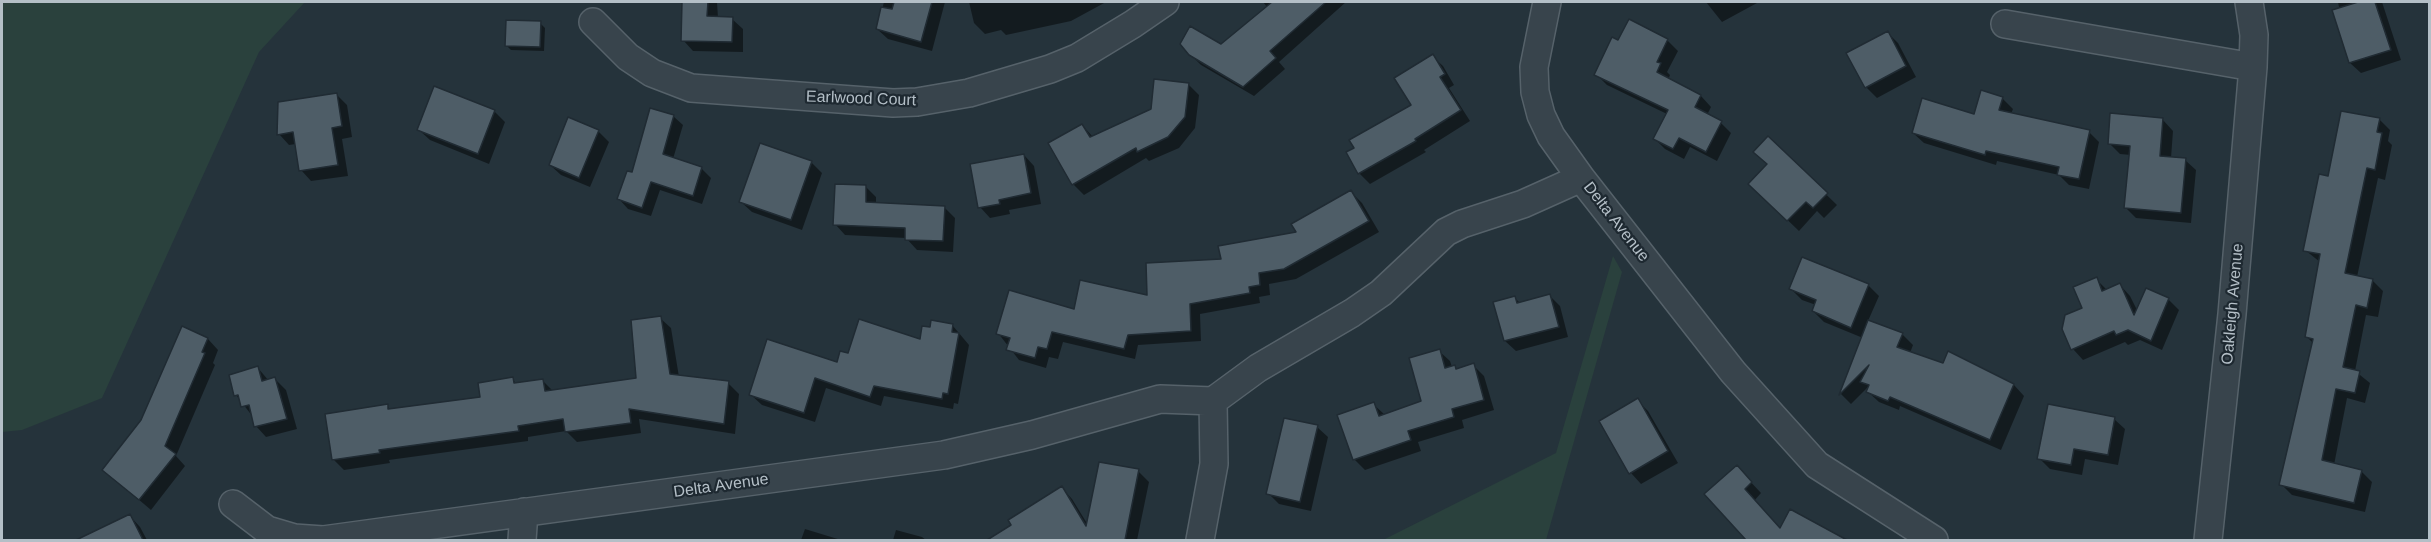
<!DOCTYPE html>
<style>
body{margin:0}
#map{position:relative;width:2431px;height:542px;overflow:hidden;background:#25333b;font-family:Helvetica,sans-serif}
canvas{display:block}
.frame{position:absolute;inset:0;border:3px solid #b4bfc7;pointer-events:none}
</style>
<div id="map">
<canvas width="2431" height="542"></canvas>
<div class="frame"></div>
</div>
<script>
const g = document.querySelector('canvas').getContext('2d');
g.lineJoin = 'round';
function fillPath(path, color) { g.fillStyle = color; g.fill(path, 'evenodd'); }
const poly = rows => new Path2D(rows.map(r => 'M' + r).join(''));
function strokePath(path, color, width, dash) { g.strokeStyle = color; g.lineWidth = width; g.lineCap = dash ? 'butt' : 'round'; g.setLineDash(dash || []); g.stroke(path); }
function write(font, color, halo, rows, align = 'center') {
  g.font = font + ' Helvetica,sans-serif'; g.lineWidth = 4.5; g.setLineDash([]); g.textBaseline = 'middle'; g.strokeStyle = halo; g.fillStyle = color; for (const [text, x, y, turn = 0] of rows) {
    g.save(); g.translate(x, y); g.rotate((+turn || 0) * Math.PI / 180); g.textAlign = isNaN(turn) ? turn : align; if (halo) g.strokeText(text, 0, 0); g.fillText(text, 0, 0); g.restore();
  }
}
fillPath(poly([
 [2,2,305,2,259,52,102,398,22,430,2,432],
 [1613,256,1622,272,1546,540,1383,540,1556,453]
]), '#2a413d');
fillPath(poly([
 [684,2,717,2,718,18,732,19,743,29,743,52,693,51,683,40],
 [884,2,945,2,932,51,888,39,877,29],
 [969,2,1106,2,1071,21,1006,35,1001,30,985,34,974,23],
 [1263,2,1346,2,1279,62,1285,69,1254,96,1201,65,1190,54,1221,46,1267,7],
 [1706,2,1756,2,1757,3,1722,22],
 [2338,2,2382,2,2401,60,2361,73,2350,63],
 [540,23,545,28,544,51,511,50,506,45],
 [1887,32,1898,43,1916,77,1877,98,1866,87],
 [1667,40,1678,51,1667,72,1670,75,1668,80,1701,96,1711,107,1707,115,1721,123,1731,133,1717,161,1690,147,1684,159,1665,149,1654,138,1667,114,1607,85,1596,74,1619,42],
 [1432,56,1443,66,1454,85,1449,88,1470,121,1424,150,1426,152,1370,184,1359,173,1413,106],
 [1188,84,1199,95,1195,128,1179,148,1149,161,1146,158,1084,195,1074,185,1050,144,1082,125,1093,137,1153,110],
 [435,88,494,111,505,122,489,164,430,140,419,130],
 [336,94,347,105,352,137,342,139,348,176,311,181,301,170,296,144,289,145,279,134],
 [2002,98,2013,109,2011,114,2089,132,2099,142,2089,189,2069,185,2059,175,1997,161,1996,165,1924,143,1913,133,1975,116],
 [673,116,683,125,673,159,702,169,711,178,702,204,660,190,651,216,628,209,619,199,633,174],
 [2379,119,2390,130,2388,141,2392,145,2385,180,2378,178,2357,277,2372,280,2383,291,2378,317,2366,315,2355,371,2370,383,2365,403,2347,398,2334,465,2361,471,2372,482,2365,512,2292,495,2281,484,2313,343,2307,337,2320,262,2305,250,2329,178],
 [2163,120,2173,131,2171,158,2185,160,2196,170,2191,223,2136,218,2126,208,2131,155,2120,154,2109,143],
 [598,131,609,142,590,187,561,175,550,165],
 [1768,138,1837,205,1824,218,1817,211,1799,231,1750,184,1768,165],
 [1024,155,1034,166,1041,204,1009,210,1010,214,990,218,980,207],
 [811,162,822,173,802,230,752,212,741,202],
 [866,187,876,197,876,204,944,207,955,218,953,252,917,250,906,238,845,235,835,224],
 [1351,192,1362,203,1379,232,1296,279,1269,284,1270,295,1259,297,1260,303,1200,314,1201,341,1138,345,1135,359,1063,342,1058,359,1049,357,1046,368,1019,360,998,333,1075,311,1149,297,1222,261,1298,233],
 [2096,279,2107,290,2120,285,2130,296,2138,312,2168,299,2179,310,2162,350,2140,340,2128,345,2125,342,2083,360,2073,349],
 [1868,285,1879,296,1868,321,1902,334,1913,345,1910,353,1943,365,1948,354,2014,385,2024,396,2001,450,1900,406,1899,410,1879,402,1868,392,1871,384,1851,404,1841,394,1863,338,1824,322,1813,311,1816,305,1802,300,1791,289],
 [1550,296,1560,306,1568,337,1516,351,1505,341,1515,298,1521,304],
 [660,318,671,328,679,377,728,383,739,394,735,434,639,419,641,433,577,442,566,431,528,437,528,441,389,460,390,463,344,470,333,459,387,406,391,410,482,399,512,379,517,384,542,380,554,392,638,380],
 [953,326,969,345,958,404,954,403,953,409,884,396,881,406,826,388,815,422,762,405,751,395,838,364,848,355,921,341],
 [208,339,218,350,213,363,215,365,176,456,185,466,151,510,104,470],
 [1439,351,1450,361,1452,367,1457,370,1473,365,1484,376,1494,410,1462,420,1464,428,1418,442,1421,451,1365,470,1354,459,1373,404,1384,414,1423,402],
 [258,368,269,381,275,379,286,390,297,429,266,437,256,426,253,417,236,395],
 [1637,400,1648,411,1678,463,1641,484,1631,473,1601,421],
 [2114,419,2125,429,2118,465,2085,459,2082,475,2050,469,2039,458],
 [1317,427,1328,437,1311,511,1279,504,1268,493],
 [1138,471,1149,482,1137,540,1085,540,1086,536,1079,540,990,540,1062,488,1072,499,1088,525],
 [1747,478,1761,493,1754,501,1781,530,1831,538,1829,540,1748,540,1707,494],
 [130,516,140,527,147,540,86,540,84,538],
 [805,529,841,540,801,540],
 [896,530,922,537,926,540,893,540]
]), '#0007');
const building = poly([
 [682,2,708,2,707,16,733,17,732,42,681,41,682,2],
 [894,2,932,2,921,42,876,29,881,7,892,9,894,2],
 [1272,2,1326,2,1270,51,1276,58,1243,87,1189,55,1180,44,1190,26,1221,44,1272,2],
 [2358,2,2375,2,2391,50,2349,63,2332,10,2358,2],
 [1629,19,1668,39,1657,62,1661,63,1657,72,1701,95,1695,107,1722,121,1706,152,1679,138,1673,149,1653,139,1668,110,1594,75,1612,37,1618,40,1629,19],
 [506,20,541,21,540,47,505,46,506,20],
 [1888,31,1906,66,1865,88,1846,53,1888,31],
 [1433,54,1445,74,1440,77,1461,110,1415,139,1416,141,1358,174,1346,152,1354,148,1349,140,1411,105,1394,78,1433,54],
 [1154,79,1189,83,1185,117,1168,137,1137,152,1136,148,1072,185,1048,143,1082,124,1090,137,1151,109,1154,79],
 [434,86,495,110,478,154,417,130,434,86],
 [1981,90,2003,97,1999,110,2090,130,2079,179,2057,175,2059,167,1986,151,1985,155,1912,133,1922,98,1974,114,1981,90],
 [337,93,342,126,332,128,338,165,299,171,293,132,277,135,278,102,337,93],
 [650,108,674,115,663,154,702,167,693,196,651,182,642,208,617,199,627,171,632,172,650,108],
 [2341,111,2380,118,2377,132,2382,133,2375,170,2367,168,2345,273,2373,279,2367,308,2356,305,2343,367,2360,371,2355,393,2336,389,2322,460,2362,470,2354,503,2279,485,2313,339,2305,337,2320,254,2303,251,2319,174,2328,176,2341,111],
 [2110,113,2163,118,2160,156,2186,158,2181,213,2124,208,2130,146,2108,144,2110,113],
 [568,117,599,130,579,178,549,165,568,117],
 [1768,136,1828,193,1813,208,1806,202,1787,221,1748,184,1767,164,1753,152,1768,136],
 [760,143,812,161,791,220,739,202,760,143],
 [1024,154,1031,193,999,200,1000,204,978,208,970,164,1024,154],
 [835,184,866,185,866,202,945,206,943,241,905,240,905,228,833,225,835,184],
 [1351,190,1369,221,1284,269,1259,273,1260,285,1249,287,1250,293,1190,304,1191,331,1128,335,1124,349,1052,332,1047,349,1038,347,1035,358,1006,350,1010,338,996,334,1009,290,1074,309,1080,280,1147,295,1146,263,1221,259,1218,246,1296,232,1291,224,1351,190],
 [1802,257,1869,284,1851,328,1812,311,1816,300,1789,289,1802,257],
 [2097,277,2102,291,2120,283,2134,315,2146,288,2169,298,2151,341,2128,330,2116,335,2114,331,2071,350,2062,329,2065,315,2082,308,2073,287,2097,277],
 [1550,294,1559,327,1504,341,1493,302,1515,296,1517,303,1550,294],
 [661,316,670,374,729,381,724,424,629,409,631,423,565,432,563,419,518,426,519,431,379,450,380,453,332,460,325,414,388,404,388,409,480,397,478,383,513,377,514,383,543,379,545,391,636,378,631,320,661,316],
 [859,319,920,339,922,326,930,327,931,320,953,324,952,332,959,333,948,394,943,393,942,399,874,386,870,397,815,378,804,413,749,395,767,339,837,362,840,351,848,353,859,319],
 [1868,320,1903,333,1897,347,1943,363,1948,351,2014,384,1990,440,1890,397,1888,401,1866,392,1869,385,1860,382,1869,365,1839,395,1868,320],
 [182,326,208,338,202,352,205,353,165,446,176,454,139,500,102,470,141,420,182,326],
 [1440,349,1445,368,1455,365,1456,369,1474,363,1484,400,1452,409,1454,417,1408,431,1411,440,1353,460,1337,415,1374,402,1379,416,1421,401,1409,358,1440,349],
 [258,366,262,381,275,377,287,419,254,427,249,405,241,407,238,395,234,396,229,375,258,366],
 [1638,398,1668,451,1629,474,1599,421,1638,398],
 [2048,404,2115,417,2108,455,2074,449,2071,465,2037,459,2048,404],
 [1284,418,1318,425,1300,502,1266,494,1284,418],
 [1099,462,1139,469,1125,540,987,540,1011,525,1008,520,1062,486,1086,526,1099,462],
 [1737,465,1752,482,1745,489,1780,528,1790,509,1847,540,1746,540,1704,494,1737,465],
 [130,514,143,540,76,540,130,514]
]);
fillPath(building, '#4e5d67');
strokePath(building, '#202b33', 1.5);
const minor = poly([
 [1547,2,1534,67,1535,92,1541,115,1551,136,1581,178],
 [593,22,628,57,652,73,691,88,893,103,917,102,969,93,1050,69,1077,58,1133,24,1165,2],
 [2005,24,2253,67],
 [233,504,267,530,294,538,323,540,944,455,1032,435,1160,399,1213,401,1258,368,1352,313,1381,293,1446,232,1462,224,1523,204,1581,178,1733,372,1817,465,1934,540],
 [522,540,524,512],
 [1200,540,1214,464,1213,401],
 [2208,540,2232,314,2253,67,2254,35,2249,2]
]);
strokePath(minor, '#56626a', 30);
strokePath(minor, '#38444c', 27);
write('16px', '#b4bfc7', '#1e2931', [
 ["Earlwood Court",861,99,2],
 ["Delta Avenue",1616,222,52],
 ["Oakleigh Avenue",2233,304,-85],
 ["Delta Avenue",721,486,-8]
]);
</script>
